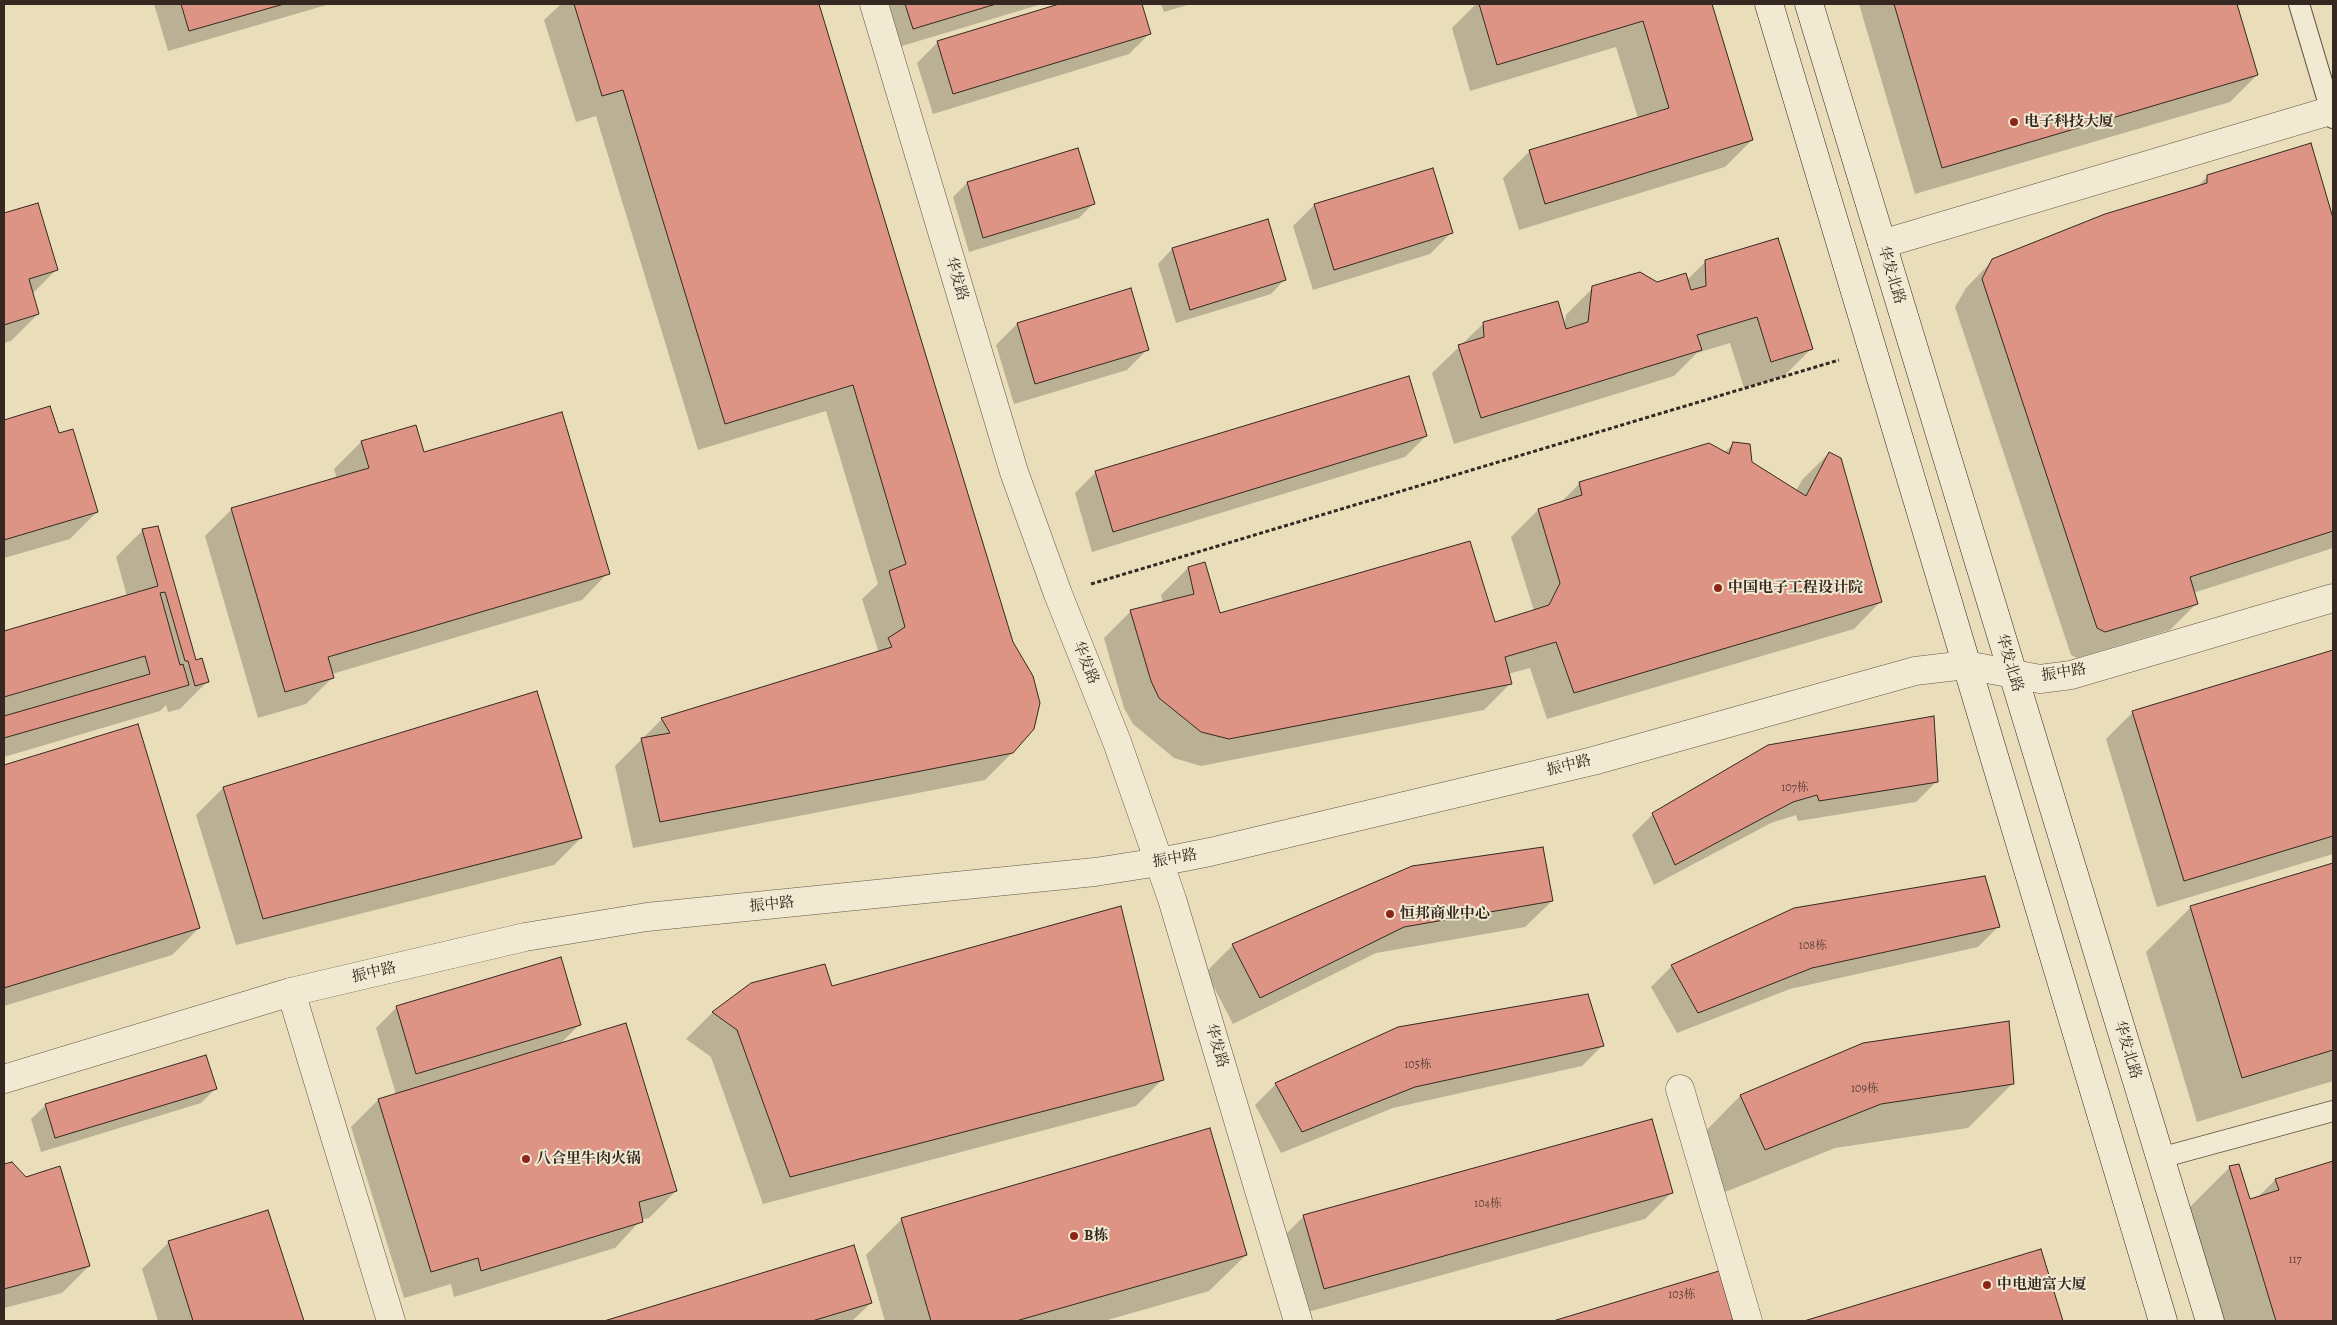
<!DOCTYPE html>
<meta charset="utf-8">
<style>
body{margin:0}
#map{position:relative;width:2337px;height:1325px;overflow:hidden;background:#e9ddba;font-family:Alegreya,serif}
canvas{display:block}
.frame{position:absolute;inset:0;border:5px solid #352821;pointer-events:none}
</style>
<div id="map">
<canvas width="2337" height="1325"></canvas>
<div class="frame"></div>
</div>
<script>
const g = document.querySelector('canvas').getContext('2d');
g.lineJoin = 'round';
function fillPath(path, color) { g.fillStyle = color; g.fill(path, 'evenodd'); }
const poly = rows => new Path2D(rows.map(r => 'M' + r).join(''));
function strokePath(path, color, width, dash) { g.strokeStyle = color; g.lineWidth = width; g.lineCap = dash ? 'butt' : 'round'; g.setLineDash(dash || []); g.stroke(path); }
function write(font, color, halo, rows, align = 'center') {
  g.font = font + ' Alegreya,"Noto Serif SC",serif'; g.lineWidth = 4; g.setLineDash([]); g.textBaseline = 'middle'; g.strokeStyle = halo; g.fillStyle = color; for (const [text, x, y, turn = 0] of rows) {
    g.save(); g.translate(x, y); g.rotate((+turn || 0) * Math.PI / 180); g.textAlign = isNaN(turn) ? turn : align; if (halo) g.strokeText(text, 0, 0); g.fillText(text, 0, 0); g.restore();
  }
}
fillPath(poly([
 [154,4,330,4,168,51],
 [561,4,818,4,1012,642,1012,753,985,780,633,848,615,766,662,719,873,654,878,650,862,599,878,584,826,411,698,450,596,116,576,122,544,20],
 [888,4,1042,4,892,49],
 [1063,4,1141,4,1150,33,1129,54,933,114,917,63,938,42],
 [1161,4,1191,4,1164,12],
 [1476,4,1711,4,1752,140,1725,167,1519,230,1503,178,1530,151,1638,118,1616,47,1470,91,1452,28],
 [1859,4,2236,4,2257,75,2230,102,1915,194],
 [2311,145,2333,223,2333,548,2193,593,2197,603,2170,630,2077,658,2071,655,1955,307,1966,288,1993,260,2196,188,2207,177],
 [1077,150,1093,204,1079,218,969,252,953,197,967,183],
 [1432,169,1451,233,1430,254,1313,290,1293,226,1314,205],
 [37,205,56,270,32,294,38,314,11,341,4,343,4,215],
 [1267,221,1285,279,1271,294,1176,323,1158,264,1172,249],
 [1706,261,1811,349,1784,376,1744,388,1730,343,1697,353,1674,376,1454,444,1432,373,1484,323,1564,328,1566,315,1593,288,1687,280],
 [1130,290,1148,349,1127,370,1014,404,996,345,1017,324],
 [49,408,58,434,97,512,70,539,4,558,4,421],
 [415,426,423,454,608,573,582,600,332,674,333,677,306,704,258,718,205,536,232,509,337,479,334,469,361,442],
 [1426,436,1405,457,1092,552,1075,493,1096,472],
 [1734,443,1751,463,1796,491,1802,480,1829,453,1880,602,1854,629,1547,719,1530,668,1508,674,1511,683,1484,710,1201,766,1174,758,1133,724,1124,708,1104,638,1131,611,1163,603,1161,595,1188,568,1219,615,1494,623,1534,611,1511,537,1538,510,1560,503,1580,483,1724,453],
 [143,530,196,661,207,682,180,709,168,712,166,705,160,711,4,757,4,632,127,596,116,557],
 [2333,651,2333,854,2157,907,2106,739,2133,712],
 [536,692,581,838,554,865,236,945,196,815,223,788],
 [137,726,199,928,172,955,4,1006,4,766],
 [1769,746,1937,781,1916,802,1798,821,1796,815,1771,823,1654,885,1632,835,1653,814],
 [2333,864,2333,1081,2197,1122,2146,952,2191,907],
 [1552,901,1525,927,1376,953,1233,1024,1206,972,1233,945],
 [1999,926,1978,947,1790,989,1677,1033,1651,987,1672,966],
 [752,984,831,987,1163,1079,1136,1106,763,1204,711,1057,686,1039,712,1013],
 [397,1007,579,1025,560,1044,676,1191,649,1218,641,1220,615,1248,454,1297,451,1284,404,1298,351,1127,378,1100,396,1094,376,1028],
 [1863,1044,2013,1083,1968,1128,1835,1148,1720,1194,1696,1141,1740,1096],
 [1602,1046,1582,1066,1393,1108,1281,1153,1255,1105,1276,1084],
 [215,1089,201,1103,41,1152,31,1119,46,1105],
 [2333,1162,2333,1321,2218,1321,2185,1212,2230,1167,2249,1201,2257,1198,2275,1180],
 [12,1163,89,1266,62,1293,4,1308,4,1166],
 [1672,1192,1645,1219,1297,1315,1277,1243,1304,1216],
 [268,1211,303,1321,158,1321,142,1269,169,1242],
 [902,1219,1246,1255,1209,1291,1104,1321,885,1321,866,1255],
 [854,1246,871,1303,852,1321,609,1321],
 [2040,1251,2062,1321,1809,1321],
 [1718,1273,1732,1319,1730,1321,1557,1321]
]), '#0003');
const building = poly([
 [181,4,284,4,189,31,181,4],
 [574,4,819,4,1013,642,1033,676,1040,703,1034,729,1013,753,660,822,641,738,670,733,661,718,892,647,888,638,905,627,889,571,906,564,853,385,725,424,623,90,602,96,574,4],
 [905,4,996,4,913,29,905,4],
 [1059,4,1142,4,1151,34,953,94,937,41,1059,4],
 [1479,4,1712,4,1753,140,1545,204,1529,150,1669,108,1643,21,1497,65,1479,4],
 [1894,4,2237,4,2258,75,1942,168,1894,4],
 [2311,143,2333,218,2333,531,2190,577,2198,604,2105,632,2097,628,1982,279,1992,259,2105,214,2207,183,2207,175,2311,143],
 [1078,148,1095,204,983,238,967,182,1078,148],
 [1433,168,1453,233,1334,270,1314,204,1433,168],
 [38,203,58,270,29,279,39,314,4,325,4,213,38,203],
 [1268,219,1286,280,1190,310,1172,248,1268,219],
 [1778,238,1813,349,1771,362,1757,317,1697,335,1702,350,1481,418,1458,345,1484,337,1483,322,1558,301,1566,329,1588,322,1592,286,1640,272,1657,282,1686,273,1691,290,1706,286,1705,260,1778,238],
 [1131,288,1149,350,1035,384,1017,323,1131,288],
 [1409,376,1427,436,1113,532,1095,471,1409,376],
 [50,406,59,433,73,429,98,512,4,540,4,420,50,406],
 [562,412,610,574,328,657,334,678,285,692,231,508,369,468,361,441,416,425,424,452,562,412],
 [1733,442,1750,444,1752,462,1806,496,1829,452,1841,458,1882,602,1574,693,1556,642,1505,657,1512,684,1229,739,1201,732,1159,698,1151,681,1130,610,1194,594,1188,567,1205,562,1220,613,1470,541,1495,622,1549,605,1560,583,1538,509,1582,495,1579,482,1709,443,1729,454,1733,442],
 [158,526,196,660,202,658,209,682,195,686,188,661,185,661,165,592,160,593,180,665,183,664,189,685,4,738,4,716,150,674,145,656,4,697,4,631,158,586,142,529,158,526],
 [2333,650,2333,836,2184,881,2132,711,2333,650],
 [537,691,582,838,263,919,223,787,537,691],
 [1934,716,1938,782,1819,801,1817,795,1793,802,1675,865,1652,813,1768,745,1934,716],
 [138,724,200,928,4,988,4,765,138,724],
 [1543,847,1553,901,1404,927,1260,998,1232,944,1412,866,1543,847],
 [2333,863,2333,1050,2242,1078,2190,906,2333,863],
 [1985,876,2000,927,1812,968,1698,1013,1671,965,1794,908,1985,876],
 [1121,906,1164,1080,790,1177,737,1030,712,1012,751,983,825,964,832,986,1121,906],
 [561,957,581,1025,416,1074,396,1006,561,957],
 [1588,994,1604,1046,1415,1087,1302,1132,1275,1083,1398,1027,1588,994],
 [2009,1021,2014,1084,1881,1104,1765,1150,1740,1095,1863,1043,2009,1021],
 [626,1023,677,1191,639,1202,643,1222,481,1271,478,1258,431,1272,378,1099,626,1023],
 [206,1055,217,1089,55,1138,45,1104,206,1055],
 [1652,1119,1673,1193,1324,1289,1303,1215,1652,1119],
 [1210,1128,1247,1255,1016,1321,931,1321,901,1218,1210,1128],
 [2333,1161,2333,1321,2276,1321,2229,1166,2239,1164,2250,1199,2279,1190,2275,1179,2333,1161],
 [12,1162,26,1177,60,1166,90,1266,4,1289,4,1164,12,1162],
 [268,1210,304,1321,193,1321,168,1241,268,1210],
 [854,1245,872,1303,812,1321,604,1321,854,1245],
 [2041,1249,2063,1321,1804,1321,2041,1249],
 [1719,1271,1733,1320,1727,1321,1553,1321,1719,1271]
]);
fillPath(building, '#dd9485');
strokePath(building, '#352821', 1);
const service = poly([
 [2299,4,2333,118],
 [2160,1158,2333,1111]
]);
const minor = poly([
 [874,4,1014,472,1058,594,1117,742,1172,899,1298,1321],
 [1882,244,2333,110],
 [291,992,391,1321],
 [1680,1089,1748,1321]
]);
const tertiary = poly([
 [4,1079,291,992,525,937,647,917,1095,872,1159,862,1210,852,1593,761,1915,671,1966,665,2040,679,2071,675,2333,598]
]);
const secondary = poly([
 [1769,4,2163,1321],
 [1809,4,2210,1321]
]);
strokePath(service, '#625547', 22);
strokePath(minor, '#625547', 29);
strokePath(tertiary, '#625547', 29);
strokePath(secondary, '#352821', 29);
strokePath(poly([
 [1091,584,1839,360]
]), '#352821', 3, [4, 2.5]);
strokePath(service, '#f1e9d2', 20);
strokePath(minor, '#f1e9d2', 28);
strokePath(tertiary, '#f1e9d2', 28);
strokePath(secondary, '#f1e9d2', 28);
for (const [x, y, r, color] of [
 [2014,122,5,"#8f2418"],
 [1718,588,5,"#8f2418"],
 [1390,914,5,"#8f2418"],
 [526,1159,5,"#8f2418"],
 [1074,1236,5,"#8f2418"],
 [1987,1285,5,"#8f2418"]
]) { const dot = new Path2D(); dot.arc(x, y, r, 0, 2 * Math.PI); g.fillStyle = color; g.fill(dot); strokePath(dot, '#f1e9d2', 2); }
write('12px', '#5f433a', null, [
 ["107栋",1795,788],
 ["108栋",1813,946],
 ["105栋",1418,1065],
 ["109栋",1865,1089],
 ["104栋",1488,1204],
 ["117",2295,1260],
 ["103栋",1682,1295]
]);
write('bold 15px', '#352821', '#f1e9d2', [
 ["电子科技大厦",2024,122],
 ["中国电子工程设计院",1728,588],
 ["恒邦商业中心",1400,914],
 ["八合里牛肉火锅",536,1159],
 ["B栋",1084,1236],
 ["中电迪富大厦",1997,1285]
], 'left');
write('15px', '#352821', '#f1e9d2', [
 ["华发北路",1891,275,73],
 ["华发路",956,279,73],
 ["华发路",1085,663,68],
 ["华发北路",2009,663,73],
 ["振中路",2064,673,-9],
 ["振中路",1569,766,-14],
 ["振中路",1175,859,-10],
 ["振中路",772,905,-6],
 ["振中路",374,973,-13],
 ["华发路",1216,1046,73],
 ["华发北路",2127,1050,73]
]);
</script>
